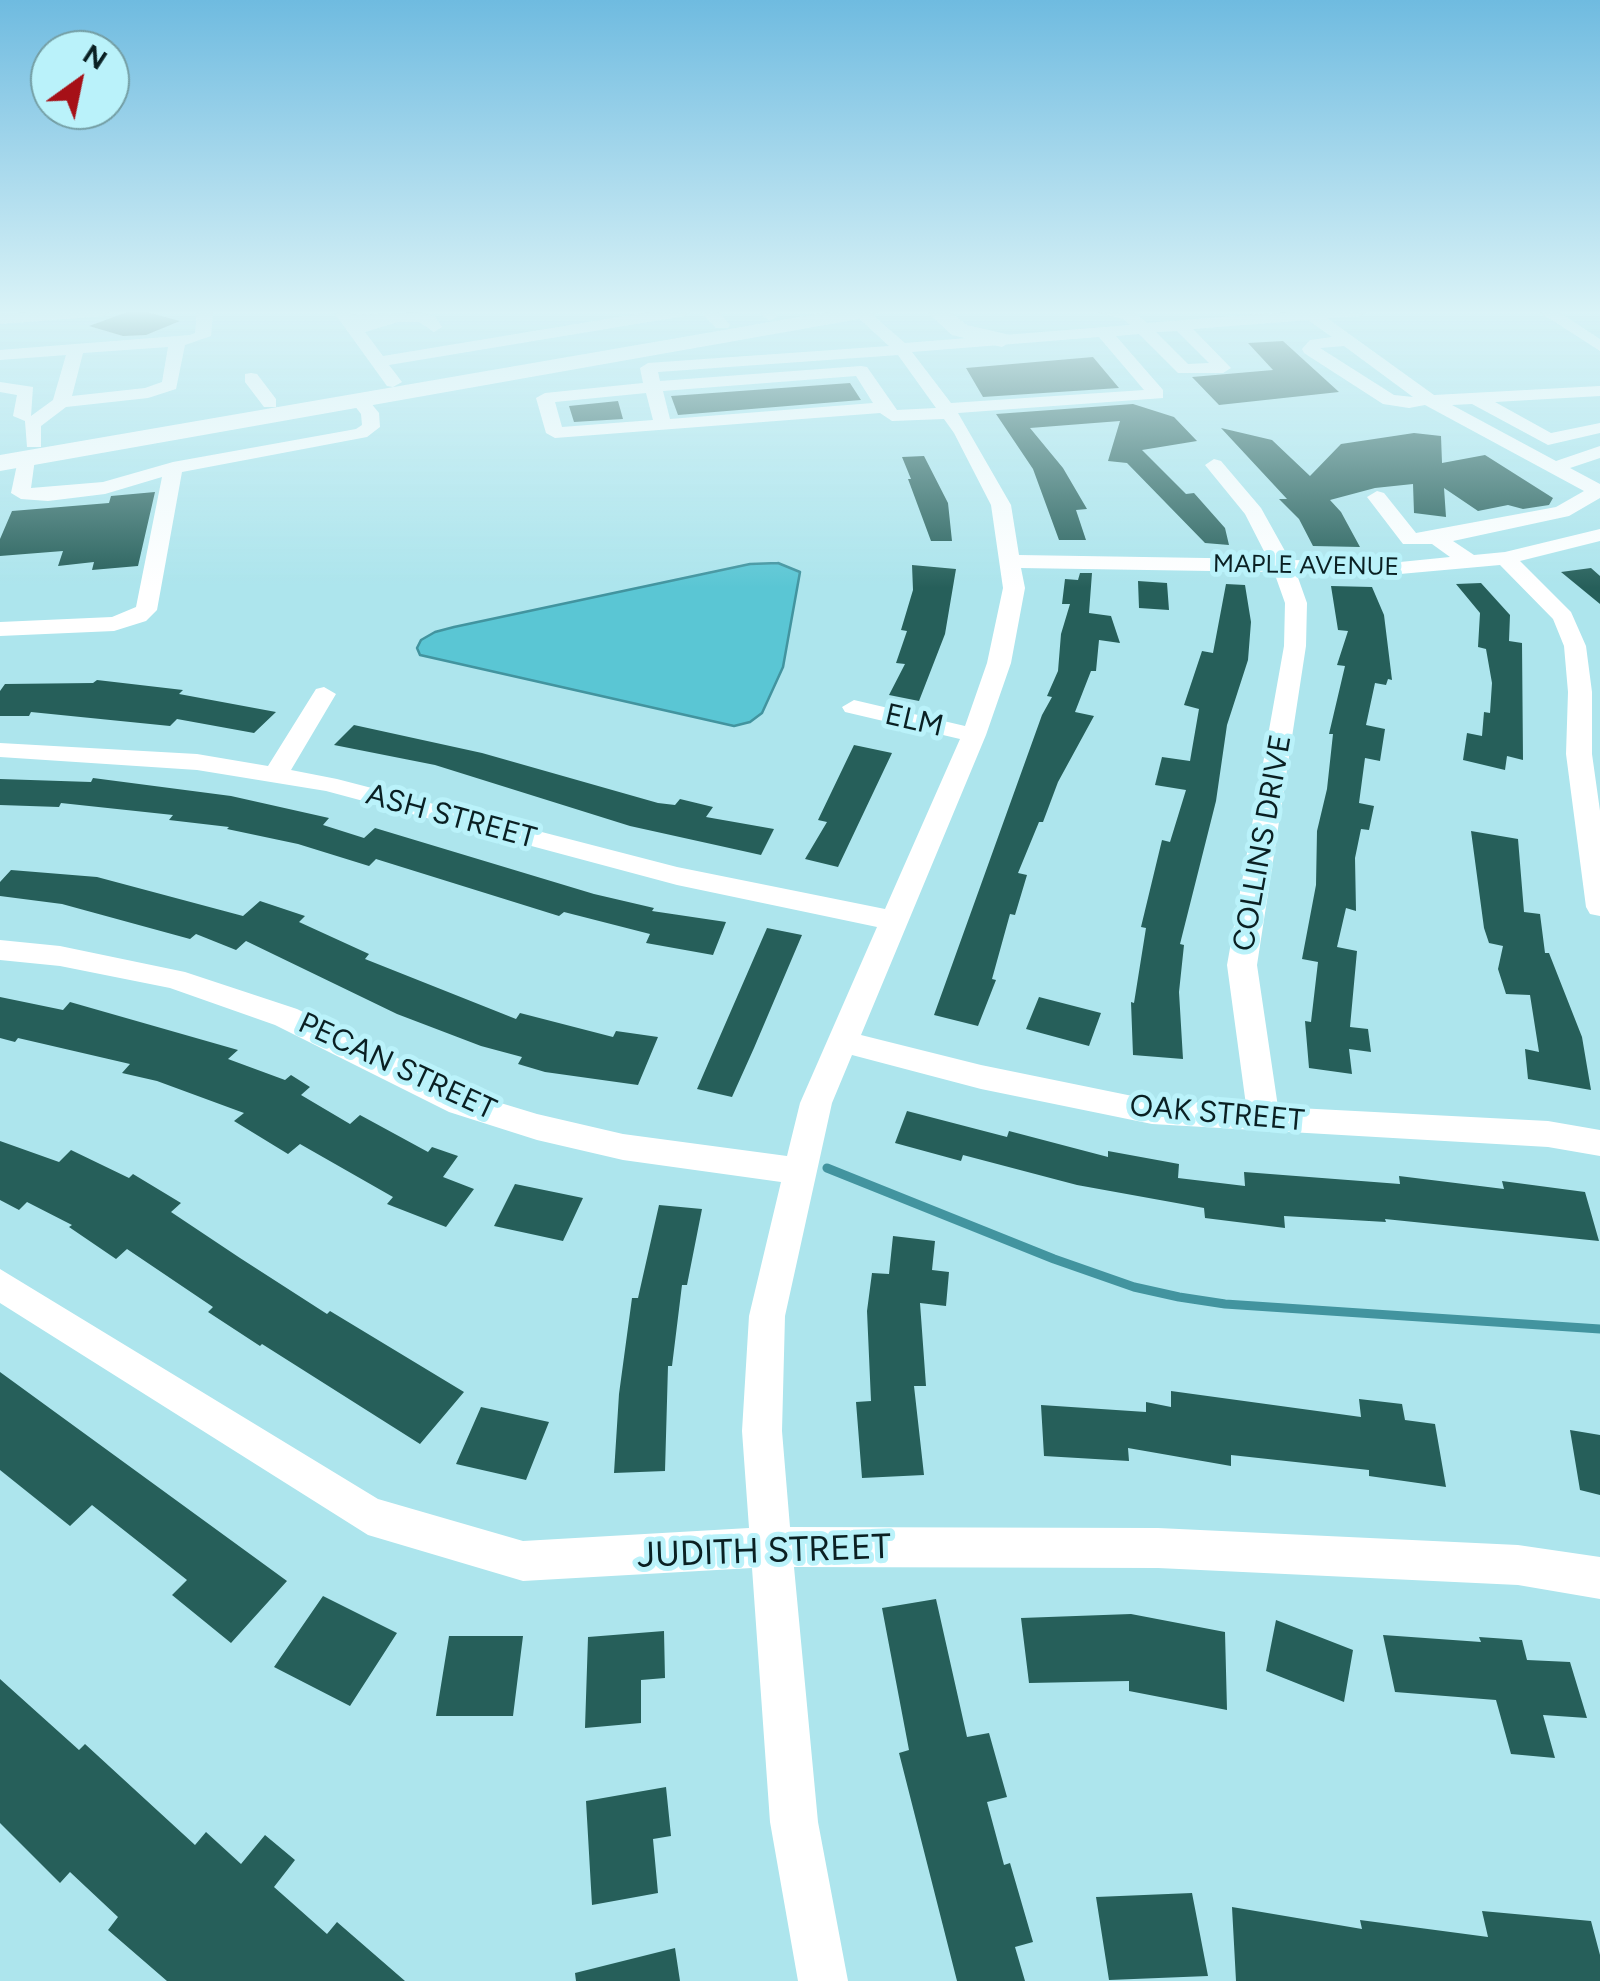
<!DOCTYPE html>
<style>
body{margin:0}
#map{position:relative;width:1600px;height:1981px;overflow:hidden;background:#ade5ed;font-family:Figtree,sans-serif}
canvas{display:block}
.north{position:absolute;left:30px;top:30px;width:100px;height:100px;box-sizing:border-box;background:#baf2fa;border:2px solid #749ea4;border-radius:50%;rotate:33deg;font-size:28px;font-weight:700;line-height:40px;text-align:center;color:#0a2023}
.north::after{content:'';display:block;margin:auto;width:35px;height:45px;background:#a61017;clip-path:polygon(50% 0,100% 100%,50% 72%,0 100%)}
</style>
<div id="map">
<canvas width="1600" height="1981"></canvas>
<div class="north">N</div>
</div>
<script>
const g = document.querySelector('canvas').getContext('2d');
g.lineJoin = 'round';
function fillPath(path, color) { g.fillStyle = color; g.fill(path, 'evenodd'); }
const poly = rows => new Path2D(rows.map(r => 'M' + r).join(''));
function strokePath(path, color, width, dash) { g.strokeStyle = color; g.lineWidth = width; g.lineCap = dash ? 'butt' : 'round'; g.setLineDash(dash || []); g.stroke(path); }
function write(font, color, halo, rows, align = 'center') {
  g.font = font + ' Figtree,sans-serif'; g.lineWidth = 10; g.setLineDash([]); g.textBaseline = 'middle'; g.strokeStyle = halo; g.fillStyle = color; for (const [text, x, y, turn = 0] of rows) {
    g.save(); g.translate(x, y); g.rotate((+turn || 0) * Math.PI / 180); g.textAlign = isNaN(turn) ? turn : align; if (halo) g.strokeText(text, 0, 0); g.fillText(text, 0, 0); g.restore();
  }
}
const water = poly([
 [778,563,800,572,783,667,762,713,750,722,734,726,420,655,417,648,421,640,435,632,454,627,750,564,778,563]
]);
fillPath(water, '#5ac6d4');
strokePath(water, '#42949f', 2.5);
strokePath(poly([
 [827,1168,1054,1259,1134,1287,1179,1297,1225,1304,1600,1329]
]), '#42949f', 9);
fillPath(poly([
 [130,311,143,311,180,321,146,335,123,336,89,326],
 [1283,341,1339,392,1219,405,1192,377,1273,370,1248,343],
 [1093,357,1119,388,983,397,966,368],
 [850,383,861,400,678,415,671,396],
 [618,401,623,419,574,422,569,406],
 [1133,404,1174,417,1197,441,1142,450,1186,494,1194,493,1225,528,1229,545,1205,543,1127,463,1108,461,1120,421,1030,428,1063,468,1087,509,1076,510,1086,540,1059,540,1033,469,996,414],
 [1221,428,1272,440,1310,476,1341,444,1414,433,1441,436,1442,463,1485,455,1553,498,1549,505,1523,509,1508,505,1478,511,1444,488,1446,517,1414,513,1413,484,1375,488,1330,500,1341,512,1360,547,1313,546,1299,519,1279,499,1287,499],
 [924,456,948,503,952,541,931,541,908,479,911,479,902,457],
 [155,492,138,566,92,570,94,562,58,566,63,551,0,556,0,539,12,511,109,503,111,496],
 [912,565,956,569,945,634,919,701,889,695,905,664,896,663,907,631,901,630,913,590],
 [1591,568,1600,576,1600,604,1561,572],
 [1080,573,1092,573,1089,613,1111,616,1120,643,1099,640,1096,671,1091,671,1075,712,1094,716,1058,782,1043,822,1039,822,1018,873,1027,875,1015,915,1010,914,992,979,996,980,978,1026,934,1015,1042,715,1052,697,1047,696,1058,671,1061,634,1070,604,1062,604,1065,579,1078,580],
 [1138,581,1167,583,1169,610,1139,608],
 [1481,583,1510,615,1509,641,1522,643,1523,760,1507,756,1505,770,1463,760,1467,733,1482,736,1484,712,1490,713,1492,683,1486,649,1478,647,1480,613,1456,584],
 [1226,584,1245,585,1251,622,1248,660,1227,725,1216,801,1180,944,1184,945,1179,992,1183,1059,1133,1055,1131,1002,1134,1003,1146,928,1141,927,1162,840,1170,842,1186,790,1155,785,1162,757,1190,761,1199,709,1184,705,1202,651,1213,653],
 [1331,586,1372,587,1384,615,1392,680,1388,679,1386,685,1375,683,1366,725,1385,729,1380,761,1365,758,1359,803,1374,806,1369,830,1361,829,1355,858,1356,911,1346,908,1337,947,1357,951,1350,1027,1368,1029,1371,1052,1349,1049,1352,1074,1309,1068,1305,1021,1311,1022,1318,962,1302,959,1316,885,1317,831,1327,789,1333,734,1329,734,1345,666,1337,665,1348,631,1338,630],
 [97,680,183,690,179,694,276,712,254,733,177,719,170,726,31,712,29,716,0,716,0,691,5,684,93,683],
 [354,725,482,753,658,803,675,805,680,799,713,807,706,817,774,829,761,855,630,826,435,765,334,745],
 [854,745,892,753,838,867,805,859,827,822,818,820],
 [93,778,231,796,329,818,323,825,364,838,375,828,594,894,654,908,652,911,726,922,713,955,646,943,650,934,564,912,559,916,376,859,369,866,298,844,227,829,229,827,169,820,173,815,61,803,59,807,0,805,0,779,91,782],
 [1471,831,1518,839,1524,912,1540,914,1545,953,1549,953,1582,1037,1591,1090,1528,1079,1525,1049,1539,1052,1530,995,1506,994,1498,969,1503,946,1489,943,1484,928],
 [11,870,97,877,243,916,260,901,305,916,299,922,369,954,365,959,516,1019,520,1013,613,1037,616,1031,658,1037,638,1085,545,1072,518,1064,522,1057,481,1046,397,1014,246,941,236,950,196,934,190,939,62,904,0,896,0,882],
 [767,928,802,935,754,1048,732,1097,697,1089],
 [0,997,63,1010,70,1002,238,1050,228,1059,285,1080,291,1075,310,1087,301,1095,350,1124,360,1115,428,1152,432,1147,458,1156,443,1177,474,1189,446,1227,387,1204,393,1197,300,1144,288,1154,234,1121,244,1113,157,1081,122,1073,130,1064,18,1038,15,1042,0,1038],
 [1039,997,1101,1013,1089,1046,1026,1029],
 [907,1111,1007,1137,1009,1131,1108,1157,1108,1151,1179,1164,1178,1178,1245,1186,1244,1172,1400,1184,1399,1176,1504,1189,1502,1181,1585,1192,1599,1241,1385,1219,1386,1222,1284,1216,1285,1228,1205,1218,1204,1208,1077,1185,963,1155,961,1161,895,1143],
 [0,1141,59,1162,71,1150,129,1178,133,1174,181,1203,171,1212,240,1258,327,1314,330,1311,464,1392,420,1444,262,1344,260,1346,208,1312,213,1307,127,1249,116,1259,69,1227,72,1225,27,1202,19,1210,0,1200],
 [515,1184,583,1198,563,1241,494,1226],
 [659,1205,702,1209,687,1285,682,1285,672,1366,668,1366,665,1471,614,1473,619,1394,632,1298,638,1298],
 [893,1236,935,1241,932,1270,949,1272,946,1306,920,1303,926,1386,914,1386,924,1475,862,1478,856,1402,871,1401,867,1311,872,1273,889,1274],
 [0,1372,287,1581,231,1643,172,1595,187,1580,92,1505,70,1526,0,1470],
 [1171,1391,1361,1417,1359,1399,1402,1404,1405,1420,1435,1424,1446,1487,1369,1476,1369,1470,1231,1455,1231,1466,1128,1448,1129,1461,1044,1456,1041,1405,1146,1412,1146,1402,1171,1407],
 [481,1407,549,1422,526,1480,456,1464],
 [1570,1430,1600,1435,1600,1495,1580,1490],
 [323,1596,397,1633,350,1706,274,1667],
 [936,1599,967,1737,989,1733,1007,1797,987,1802,1004,1865,1010,1863,1033,1942,1015,1947,1025,1981,957,1981,899,1753,909,1750,882,1608],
 [1131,1614,1225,1632,1227,1710,1129,1691,1129,1681,1029,1683,1021,1618],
 [1276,1620,1353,1650,1344,1702,1266,1671],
 [664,1631,665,1678,641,1680,641,1723,585,1728,588,1637],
 [1383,1635,1481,1642,1479,1637,1522,1640,1527,1660,1570,1662,1587,1718,1543,1715,1555,1758,1511,1754,1496,1700,1395,1692],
 [449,1636,523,1636,513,1716,436,1716],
 [0,1679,79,1750,85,1744,195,1845,206,1832,241,1864,265,1835,295,1860,274,1887,327,1934,337,1922,405,1981,167,1981,108,1930,118,1917,70,1872,60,1883,0,1823],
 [666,1787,671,1836,653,1839,658,1893,592,1905,586,1801],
 [1192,1893,1208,1976,1109,1980,1096,1897],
 [1232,1907,1362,1929,1360,1920,1488,1937,1482,1911,1591,1921,1600,1955,1600,1981,1236,1981],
 [675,1948,680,1981,576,1981,575,1973]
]), '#265f5a');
fillPath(poly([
 [42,311,111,311,103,316,0,324,0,314,42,311],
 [197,311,213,311,211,336,185,345,176,389,148,398,66,407,41,426,41,447,27,447,25,421,13,416,17,395,0,392,0,382,33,387,31,416,53,400,66,355,0,360,0,350,190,335,195,333,197,311],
 [168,347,162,382,145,388,72,396,83,353,168,347],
 [333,311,349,311,352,315,420,312,435,317,442,327,434,332,419,322,398,322,365,332,383,356,655,311,692,311,684,316,389,365,402,382,393,387,387,386,333,311],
 [717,311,730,325,728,328,716,328,701,312,717,311],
 [756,311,774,311,778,316,770,321,756,311],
 [851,311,868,311,905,343,1130,325,1124,319,1093,311,1132,311,1147,323,1301,311,1368,311,1360,316,1327,318,1434,395,1600,386,1600,396,1495,402,1551,433,1600,423,1600,433,1548,445,1472,404,1452,405,1556,461,1600,446,1600,458,1570,468,1600,484,1600,498,1569,516,1453,541,1474,555,1505,552,1600,529,1600,541,1520,561,1571,612,1586,646,1592,692,1592,754,1600,811,1600,916,1590,914,1586,907,1566,754,1568,692,1564,646,1553,619,1500,565,1400,574,1296,572,1307,603,1306,646,1257,965,1278,1107,1548,1121,1600,1130,1600,1156,1548,1147,1152,1124,981,1089,852,1055,832,1103,785,1316,782,1431,790,1527,1158,1528,1518,1545,1600,1557,1600,1599,1518,1585,1158,1568,794,1567,818,1822,848,1981,798,1981,770,1822,752,1568,523,1581,368,1535,0,1303,0,1269,378,1499,523,1541,749,1528,742,1431,749,1316,781,1182,623,1160,537,1140,449,1112,275,1025,170,988,60,966,0,960,0,940,60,946,185,972,297,1009,471,1094,537,1114,623,1134,787,1156,800,1103,877,927,677,885,326,791,197,770,0,757,0,743,197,754,268,766,316,689,324,687,336,694,291,770,337,779,677,867,885,909,960,739,845,712,842,707,854,700,965,726,987,663,1003,588,991,505,954,433,944,419,892,421,880,413,555,438,546,433,536,398,545,393,643,383,640,368,648,363,889,346,851,311],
 [1308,320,1332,337,1310,340,1302,349,1304,353,1383,404,1409,408,1425,405,1584,491,1556,507,1416,533,1384,493,1377,491,1367,497,1403,544,1432,544,1450,557,1400,562,1290,560,1261,508,1221,461,1214,459,1205,465,1245,514,1268,559,1019,555,1011,505,958,413,1163,398,1163,390,1116,336,1139,334,1178,373,1223,373,1231,368,1193,329,1308,320],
 [1177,331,1209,363,1188,364,1156,332,1177,331],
 [1099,337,1144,390,951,403,912,352,1099,337],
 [1344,346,1413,397,1394,395,1320,348,1344,346],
 [898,355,936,408,897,410,867,367,861,366,660,381,658,372,898,355],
 [856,376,873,403,670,419,663,391,856,376],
 [646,393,653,420,562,427,555,402,646,393],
 [1021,568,1274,572,1285,603,1284,646,1227,965,1246,1105,1152,1100,981,1065,861,1035,986,735,1011,663,1025,588,1021,568],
 [1538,311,1557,311,1600,339,1600,351,1538,311],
 [251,373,257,374,276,399,276,407,264,407,245,382,245,374,251,373],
 [360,396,366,397,379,413,380,427,367,437,182,472,157,610,146,621,114,631,0,636,0,622,112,617,136,607,162,477,105,494,48,501,21,499,11,493,19,455,26,453,35,459,31,488,103,482,173,462,356,429,362,425,361,414,351,401,360,396]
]), '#fff');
fillPath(poly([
 [834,311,880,311,870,317,0,471,0,455,834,311],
 [926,311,949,311,967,325,1010,335,1013,340,1002,347,952,335,926,311]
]), '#fff');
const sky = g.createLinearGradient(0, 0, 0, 588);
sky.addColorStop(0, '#6fbbe0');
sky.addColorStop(0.53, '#daf3f7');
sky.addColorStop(1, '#daf3f700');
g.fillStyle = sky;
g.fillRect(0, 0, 1600, 588);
write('25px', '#0a2023', '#baf2fa', [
 ["MAPLE AVENUE",1306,566,1]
]);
write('30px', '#0a2023', '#baf2fa', [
 ["ELM",914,721,13],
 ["ASH STREET",451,817,15],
 ["COLLINS DRIVE",1263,843,-80],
 ["PECAN STREET",397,1067,25],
 ["OAK STREET",1217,1114,5]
]);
write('35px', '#0a2023', '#baf2fa', [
 ["JUDITH STREET",764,1552,-2]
]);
</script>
